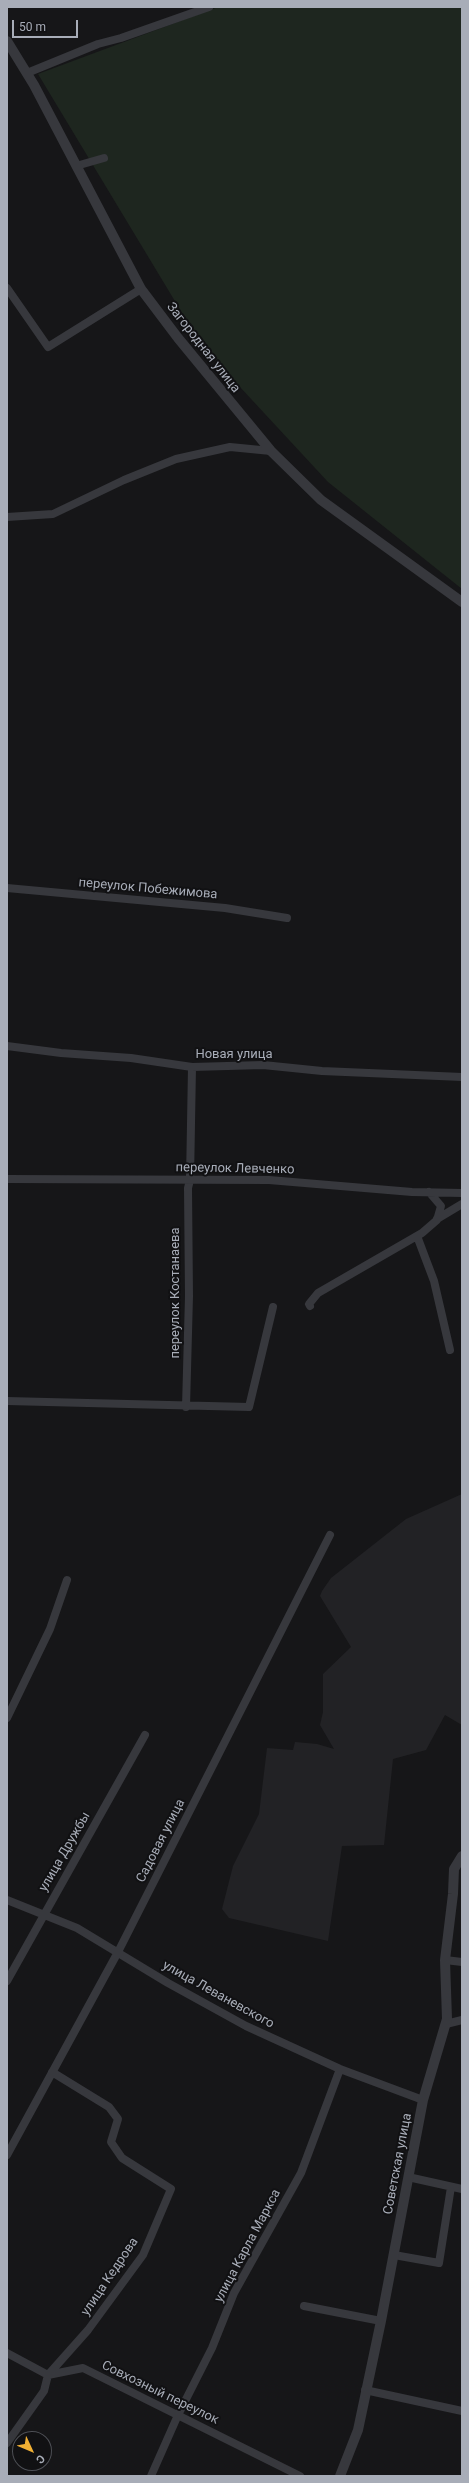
<!DOCTYPE html>
<meta charset="utf-8">
<style>
body{margin:0}
#map{position:relative;width:469px;height:2483px;overflow:hidden;background:#161618;font-family:Roboto,sans-serif}
canvas{display:block}
.frame{position:absolute;inset:0;border:8px solid #a8adb8;pointer-events:none}
.north{position:absolute;left:12px;top:2431px;width:40px;height:40px;box-sizing:border-box;background:#111113;border:1px solid #4d4f55;border-radius:50%;rotate:134deg;font-size:11px;font-weight:700;line-height:16px;text-align:center;color:#a8adb8}
.north::after{content:'';display:block;margin:auto;width:14px;height:18px;background:#f2b134;clip-path:polygon(50% 0,100% 100%,50% 72%,0 100%)}
.scale{position:absolute;left:12px;top:20px;width:66px;height:18px;box-sizing:border-box;border:2px solid #a8adb8;border-top:0;padding-left:5px;font-size:12px;line-height:14px;white-space:nowrap;color:#a8adb8;-webkit-text-stroke:3px #111113;paint-order:stroke}
</style>
<div id="map">
<canvas width="469" height="2483"></canvas>
<div class="frame"></div>
<div class="north">С</div>
<div class="scale">50 m</div>
</div>
<script>
const g = document.querySelector('canvas').getContext('2d');
g.lineJoin = 'round';
function fillPath(path, color) { g.fillStyle = color; g.fill(path, 'evenodd'); }
const poly = rows => new Path2D(rows.map(r => 'M' + r).join(''));
function strokePath(path, color, width, dash) { g.strokeStyle = color; g.lineWidth = width; g.lineCap = dash ? 'butt' : 'round'; g.setLineDash(dash || []); g.stroke(path); }
function write(font, color, halo, rows, align = 'center') {
  g.font = font + ' Roboto,sans-serif'; g.lineWidth = 4; g.setLineDash([]); g.textBaseline = 'middle'; g.strokeStyle = halo; g.fillStyle = color; for (const [text, x, y, turn = 0] of rows) {
    g.save(); g.translate(x, y); g.rotate((+turn || 0) * Math.PI / 180); g.textAlign = isNaN(turn) ? turn : align; if (halo) g.strokeText(text, 0, 0); g.fillText(text, 0, 0); g.restore();
  }
}
fillPath(poly([
 [462,1494,462,1725,445,1715,426,1750,393,1759,384,1845,342,1846,328,1941,229,1918,222,1909,233,1866,259,1814,267,1748,293,1750,295,1742,317,1744,334,1749,320,1725,323,1712,323,1674,351,1647,320,1596,322,1591,331,1578,406,1519]
]), '#222225');
fillPath(poly([
 [218,7,462,7,462,589,328,482,202,346,38,74]
]), '#1e261f');
strokePath(poly([
 [27,73,98,44,121,38,209,7],
 [76,166,104,158],
 [7,288,48,347,141,289],
 [7,517,53,514,124,480,176,459,230,447,271,451],
 [7,888,225,908,287,918],
 [7,1046,61,1053,131,1058,192,1067,263,1065,322,1071,462,1077],
 [7,1179,269,1180,412,1192,462,1193],
 [437,1219,462,1204],
 [417,1236,434,1281,450,1350],
 [310,1306,309,1304,318,1293,422,1233,437,1220,441,1206,429,1192],
 [7,1401,249,1407,273,1307],
 [186,1407,189,1296,188,1188,190,1180,192,1067],
 [7,1718,50,1629,67,1580],
 [7,1900,77,1928,168,1983,246,2026,340,2069,423,2100],
 [445,1960,462,1962],
 [7,1981,145,1735],
 [446,2024,462,2020],
 [7,2155,118,1952,330,1535],
 [408,2177,462,2189],
 [394,2255,439,2263,451,2187],
 [304,2306,381,2321],
 [7,2353,48,2375,83,2368,300,2476],
 [365,2390,462,2411],
 [7,2443,44,2391,48,2375,88,2330,143,2255,171,2189,122,2158,111,2142,118,2119,109,2107,52,2072],
 [151,2476,178,2415,212,2348,234,2293,301,2173,340,2069]
]), '#37383d', 8);
strokePath(poly([
 [7,41,34,85,141,289,178,338,271,451,321,500,462,602],
 [340,2476,358,2430,381,2321,423,2100,447,2019,445,1960,453,1894,454,1869,462,1856]
]), '#37383d', 10);
write('13px', '#a8adb8', '#111113', [
 ["Загородная улица",203,348,52],
 ["переулок Побежимова",148,889,5],
 ["Новая улица",234,1055],
 ["переулок Левченко",235,1169,1],
 ["переулок Костанаева",176,1293,-90],
 ["Садовая улица",161,1841,-63],
 ["улица Дружбы",65,1852,-60],
 ["улица Леваневского",218,1995,29],
 ["Советская улица",398,2164,-79],
 ["улица Карла Маркса",248,2246,-62],
 ["улица Кедрова",110,2277,-56],
 ["Совхозный переулок",160,2393,26]
]);
</script>
